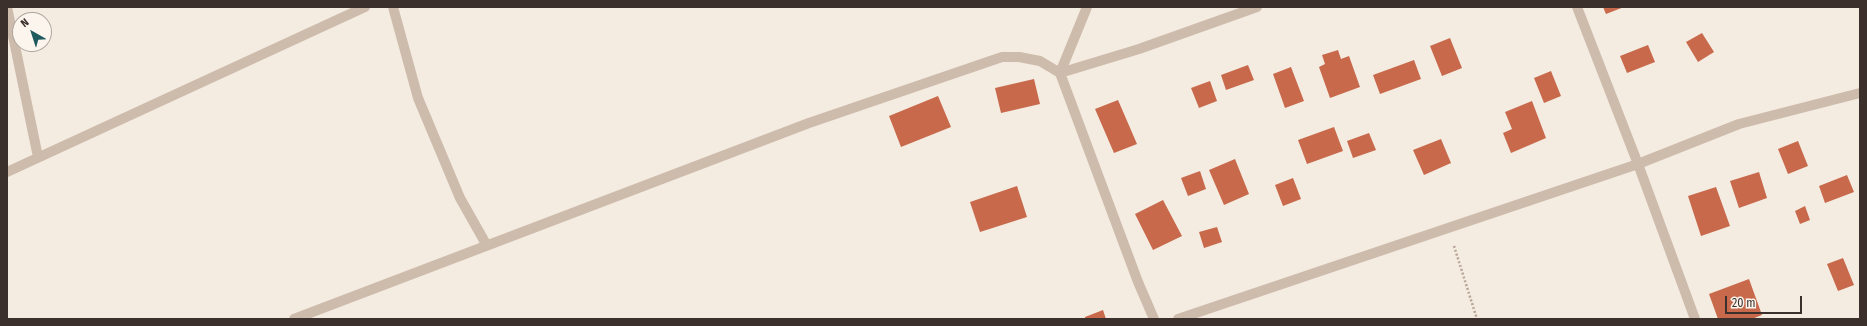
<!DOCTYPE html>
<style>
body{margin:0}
#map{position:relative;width:1867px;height:326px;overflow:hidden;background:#f4ebe1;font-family:"Fira Sans Condensed",sans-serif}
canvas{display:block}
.frame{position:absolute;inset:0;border:8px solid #3b302b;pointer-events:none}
.north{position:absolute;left:12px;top:12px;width:40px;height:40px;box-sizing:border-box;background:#fbf5ee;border:1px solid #aea6a0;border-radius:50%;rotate:321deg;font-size:11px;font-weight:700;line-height:16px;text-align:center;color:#3b302b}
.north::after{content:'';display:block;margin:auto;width:14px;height:18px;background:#1f5a5e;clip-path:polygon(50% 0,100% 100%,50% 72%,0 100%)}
.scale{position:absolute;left:1725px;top:296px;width:77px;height:18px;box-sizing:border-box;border:2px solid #3b302b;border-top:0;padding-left:5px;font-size:12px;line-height:14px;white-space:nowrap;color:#3b302b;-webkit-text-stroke:3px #fbf5ee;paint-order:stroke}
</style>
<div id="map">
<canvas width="1867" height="326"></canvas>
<div class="frame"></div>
<div class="north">N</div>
<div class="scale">20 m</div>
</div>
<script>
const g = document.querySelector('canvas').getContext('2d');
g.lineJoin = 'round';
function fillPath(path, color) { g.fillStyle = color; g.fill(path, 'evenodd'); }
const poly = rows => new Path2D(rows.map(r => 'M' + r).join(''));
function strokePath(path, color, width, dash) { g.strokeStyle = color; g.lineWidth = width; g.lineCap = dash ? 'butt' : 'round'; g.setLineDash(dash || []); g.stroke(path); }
fillPath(poly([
 [1603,7,1624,7,1606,14],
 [1702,33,1714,52,1698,62,1686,42],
 [1450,38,1462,68,1442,76,1430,46],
 [1648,45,1655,62,1627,73,1620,56],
 [1338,50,1341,59,1349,56,1360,87,1330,98,1319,67,1325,64,1322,55],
 [1414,60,1421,79,1380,94,1373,75],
 [1248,65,1254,80,1226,90,1221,75],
 [1291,67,1304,101,1285,108,1273,74],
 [1551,71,1561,96,1544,103,1534,78],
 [1034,79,1040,104,1001,113,995,88],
 [1210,81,1217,101,1199,108,1191,88],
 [938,96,951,127,901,147,889,116],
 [1118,100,1137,144,1114,153,1095,109],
 [1532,101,1546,138,1511,153,1503,133,1512,129,1505,112],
 [1334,127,1343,151,1307,164,1298,140],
 [1369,133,1376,150,1353,158,1347,141],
 [1441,139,1451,163,1424,175,1413,150],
 [1798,141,1808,166,1788,174,1778,149],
 [1235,159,1249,194,1224,205,1209,170],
 [1200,171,1206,189,1188,196,1181,178],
 [1759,172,1767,198,1739,208,1730,181],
 [1847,175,1854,192,1825,203,1819,186],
 [1293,178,1301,199,1283,206,1275,185],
 [1017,186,1027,217,980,232,970,202],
 [1716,187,1730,226,1701,236,1688,196],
 [1163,200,1182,236,1153,250,1135,214],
 [1805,206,1810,220,1800,224,1795,211],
 [1217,227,1222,242,1204,248,1199,232],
 [1843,258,1854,285,1838,291,1827,264],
 [1749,279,1762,315,1752,319,1718,319,1709,294],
 [1103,310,1106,319,1085,319,1085,317]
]), '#c8694b');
strokePath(poly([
 [1454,246,1477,319]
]), '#b9a596', 2.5, [2, 2]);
strokePath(poly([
 [7,7,38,157],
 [393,7,418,98,460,198,486,244],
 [1577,7,1638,164,1695,319],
 [1060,73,1139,49,1257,7],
 [1060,73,1087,7],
 [7,172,365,7],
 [294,319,809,123,1002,57,1019,57,1040,61,1060,73,1138,282,1154,319],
 [1178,319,1638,164,1739,124,1860,93]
]), '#cdbbac', 10);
</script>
